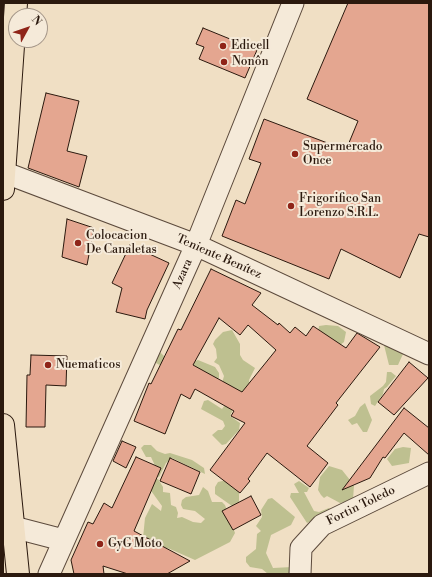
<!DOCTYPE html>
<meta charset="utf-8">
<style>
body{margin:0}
#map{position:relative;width:432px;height:577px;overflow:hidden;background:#f0dfc4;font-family:"Libre Bodoni",serif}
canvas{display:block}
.frame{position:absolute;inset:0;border:4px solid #2b190e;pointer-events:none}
.north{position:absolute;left:8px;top:8px;width:40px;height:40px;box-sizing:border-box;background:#f5ead9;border:1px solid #a49688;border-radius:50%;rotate:50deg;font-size:11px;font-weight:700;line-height:16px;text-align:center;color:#2b190e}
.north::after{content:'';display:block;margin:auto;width:14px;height:18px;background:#8f2418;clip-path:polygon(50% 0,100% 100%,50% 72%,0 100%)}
</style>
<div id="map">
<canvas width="432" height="577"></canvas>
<div class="frame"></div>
<div class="north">N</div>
</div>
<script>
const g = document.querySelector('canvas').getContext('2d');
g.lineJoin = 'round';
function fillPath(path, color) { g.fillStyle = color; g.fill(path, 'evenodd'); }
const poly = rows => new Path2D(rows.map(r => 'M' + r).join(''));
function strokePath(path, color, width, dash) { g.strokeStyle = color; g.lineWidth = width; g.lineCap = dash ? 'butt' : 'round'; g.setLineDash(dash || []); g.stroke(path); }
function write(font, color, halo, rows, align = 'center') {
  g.font = font + ' "Libre Bodoni",serif'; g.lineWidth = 4; g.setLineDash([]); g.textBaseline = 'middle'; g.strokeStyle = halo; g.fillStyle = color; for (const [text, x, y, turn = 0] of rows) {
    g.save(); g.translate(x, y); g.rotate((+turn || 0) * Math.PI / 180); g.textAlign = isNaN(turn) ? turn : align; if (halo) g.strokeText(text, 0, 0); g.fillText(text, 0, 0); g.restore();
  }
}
fillPath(poly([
 [326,325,338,326,346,332,344,342,339,346,318,332,319,326],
 [232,330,240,344,240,355,243,360,255,368,249,380,250,385,248,396,222,383,224,376,219,365,214,362,217,358,216,349,213,344,215,340,223,332],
 [383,341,391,343,394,349,403,354,398,365,389,365],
 [159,351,169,361,161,366,153,361],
 [198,360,215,367,219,373,219,378,210,384,191,366,192,362],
 [387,372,391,372,396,376,387,387,384,389,383,394,375,406,371,404,370,396,383,386,386,382],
 [208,400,222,409,229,400,235,405,230,416,240,423,239,430,226,444,222,445,212,435,218,430,222,430,225,426,223,421,201,409,204,401],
 [365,403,372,420,367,432,363,432,357,423,352,425,348,420,355,416,360,407],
 [144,445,151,445,157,451,165,454,170,453,192,460,204,468,205,474,172,458,166,463,159,477,157,476,158,472,151,457,146,457,141,448],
 [403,447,411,448,409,463,392,466,387,459,395,449],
 [329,466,342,470,354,485,353,500,340,503,327,496,324,498,321,495,318,490,320,477],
 [145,476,158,479,163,487,163,492,170,493,171,505,176,507,178,513,177,518,182,517,193,522,201,523,205,519,195,511,183,509,181,505,182,500,186,497,199,495,203,487,208,491,212,502,222,502,225,505,235,533,230,542,195,560,170,549,146,543,143,538,145,518,152,504,161,511,162,506,149,488],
 [227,480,239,488,239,505,232,506,215,494,215,487,218,482],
 [299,481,309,488,307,492,304,492,314,511,319,512,329,508,332,511,307,523,290,497,291,493,299,493,294,484],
 [272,498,295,517,291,525,271,535,266,553,273,568,292,567,293,574,268,574,262,569,250,567,246,562,246,557,256,549,257,534,261,531,256,526,262,517,261,510,268,499]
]), '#bec090');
const building = poly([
 [348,3,429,3,429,237,419,234,400,278,341,249,329,279,222,236,236,200,245,204,261,163,249,159,264,119,346,150,358,121,307,99,348,3],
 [203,28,257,50,245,78,199,59,204,47,196,44,203,28],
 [46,93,79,101,67,151,87,156,79,187,28,168,46,93],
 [67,219,94,228,87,265,62,257,67,219],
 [130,245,169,263,147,310,145,319,116,312,122,288,112,283,130,245],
 [211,269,261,293,252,305,278,325,279,323,290,333,295,327,306,336,313,326,346,348,357,333,380,347,336,403,338,405,307,446,328,463,310,487,267,453,248,479,250,481,240,493,210,470,245,423,231,416,234,411,195,389,190,399,181,394,165,434,134,421,149,383,151,384,178,329,181,330,211,269],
 [219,318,240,335,248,325,276,350,242,392,193,365,219,318],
 [31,355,67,356,66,386,46,385,45,427,26,427,27,375,30,375,31,355],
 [409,362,428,378,394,415,378,402,409,362],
 [404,408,429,428,429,455,404,433,385,458,383,457,370,478,342,490,404,408],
 [122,441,136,447,126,468,113,461,122,441],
 [136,457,161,468,134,531,190,561,167,574,128,574,103,566,104,574,74,574,71,560,88,522,93,524,104,503,112,508,136,457],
 [170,458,200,472,191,494,160,481,170,458],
 [251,496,261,515,233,530,222,511,251,496]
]);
fillPath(building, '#e4a690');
strokePath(building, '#2b190e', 1);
const minor = poly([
 [3,172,196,245,429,354],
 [13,527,63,540],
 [49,574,196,245,293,3],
 [300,574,301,548,322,525,429,473]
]);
const major = poly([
 [3,189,16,3],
 [3,425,18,574]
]);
strokePath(minor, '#5c4a3c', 23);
strokePath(major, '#2b190e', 24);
strokePath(minor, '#f5ead9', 21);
strokePath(major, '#f0dfc4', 22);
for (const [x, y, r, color] of [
 [223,46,4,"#8f2418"],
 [224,62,4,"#8f2418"],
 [295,154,4,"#8f2418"],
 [291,206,4,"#8f2418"],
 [78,243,4,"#8f2418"],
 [48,365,4,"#8f2418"],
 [100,544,4,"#8f2418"]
]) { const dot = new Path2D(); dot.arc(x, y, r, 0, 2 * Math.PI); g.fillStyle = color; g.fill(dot); strokePath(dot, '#f5ead9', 1.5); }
write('12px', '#2b190e', '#f5ead9', [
 ["Edicell",231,46],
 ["Nonôn",232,62],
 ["Supermercado",303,147],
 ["Once",303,161],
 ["Frigorifico San",299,199],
 ["Lorenzo S.R.L.",299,213],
 ["Colocacion",86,236],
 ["De Canaletas",86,250],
 ["Nuematicos",56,365],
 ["GyG Moto",108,544]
], 'left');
write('12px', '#2b190e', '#f5ead9', [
 ["Teniente Benítez",219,257,24],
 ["Azara",183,274,-66],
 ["Fortin Toledo",361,506,-26]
]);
</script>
